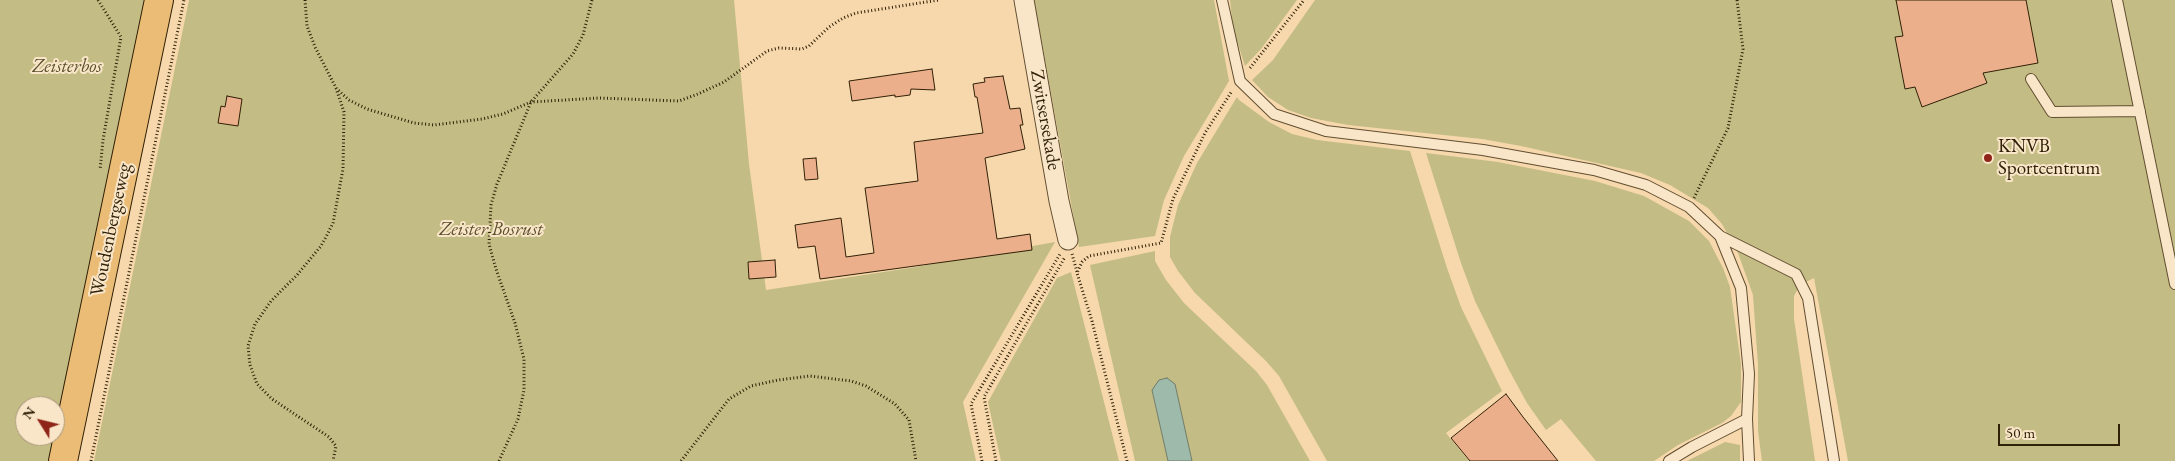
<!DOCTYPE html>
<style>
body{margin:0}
#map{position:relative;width:2175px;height:461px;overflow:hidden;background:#f6d8ac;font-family:"EB Garamond",serif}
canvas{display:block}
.north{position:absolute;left:15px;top:396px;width:50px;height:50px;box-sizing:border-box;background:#f9e6c9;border:1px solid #a9977b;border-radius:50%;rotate:306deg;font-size:14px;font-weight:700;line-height:20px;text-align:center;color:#302007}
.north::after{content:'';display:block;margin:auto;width:18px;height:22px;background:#8f2418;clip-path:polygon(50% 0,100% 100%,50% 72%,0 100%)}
.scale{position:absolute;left:1998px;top:424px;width:122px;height:22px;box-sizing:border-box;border:2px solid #302007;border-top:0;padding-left:6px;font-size:15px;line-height:18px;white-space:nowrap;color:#302007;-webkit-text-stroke:4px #f9e6c9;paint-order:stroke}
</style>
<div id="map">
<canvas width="2175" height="461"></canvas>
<div class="north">N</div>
<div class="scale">50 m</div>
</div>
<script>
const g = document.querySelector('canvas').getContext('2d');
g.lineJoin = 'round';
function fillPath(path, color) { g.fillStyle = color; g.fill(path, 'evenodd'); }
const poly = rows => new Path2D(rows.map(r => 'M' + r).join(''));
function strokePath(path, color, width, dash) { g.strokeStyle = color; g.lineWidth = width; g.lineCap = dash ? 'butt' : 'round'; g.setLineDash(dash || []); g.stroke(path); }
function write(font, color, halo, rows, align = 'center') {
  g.font = font + ' "EB Garamond",serif'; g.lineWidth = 4; g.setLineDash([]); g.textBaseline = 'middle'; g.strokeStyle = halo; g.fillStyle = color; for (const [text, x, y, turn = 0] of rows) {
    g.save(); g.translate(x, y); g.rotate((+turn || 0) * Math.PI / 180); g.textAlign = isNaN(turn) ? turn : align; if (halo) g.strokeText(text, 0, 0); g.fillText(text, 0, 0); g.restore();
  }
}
fillPath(poly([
 [0,0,151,0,60,461,0,461],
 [25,406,55,406,55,436,25,436],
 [189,0,734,0,749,164,766,290,916,267,1055,242,963,402,976,461,94,461],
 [1034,0,1214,0,1229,81,1184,156,1164,200,1155,236,1079,247],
 [1230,0,1297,0,1261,49,1245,66,1233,28],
 [1315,0,2175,0,2175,461,1848,461,1814,278,1800,285,1794,296,1794,319,1815,461,1762,461,1758,431,1758,365,1753,295,1738,253,1722,224,1708,208,1670,185,1641,173,1521,146,1482,139,1348,125,1311,118,1288,110,1268,97,1252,80,1273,60],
 [1237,97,1239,100,1269,122,1292,134,1317,140,1410,151,1447,268,1461,307,1502,391,1446,433,1469,461,1327,461,1279,376,1266,361,1195,293,1178,271,1170,257,1170,237,1178,205,1197,163],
 [1426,153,1498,162,1595,181,1644,196,1689,221,1709,241,1723,268,1730,287,1741,364,1741,402,1731,416,1722,423,1678,445,1654,461,1596,461,1561,419,1546,430,1527,403,1509,370,1475,301,1461,263],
 [1155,251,1155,261,1166,280,1184,303,1256,371,1267,385,1310,461,1192,461,1175,384,1152,391,1168,461,1135,461,1090,265],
 [1071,272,1119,461,1001,461,988,402,1057,278],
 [1725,442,1740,445,1740,461,1687,461]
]), '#c3bc84');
const water = poly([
 [1167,378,1175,384,1192,461,1168,461,1152,390,1159,380,1167,378]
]);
fillPath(water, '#9dbaaa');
strokePath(water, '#717c69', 1);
const building = poly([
 [1896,0,2026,0,2038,63,1983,73,1987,83,1922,107,1915,87,1905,89,1895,37,1903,36,1896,0],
 [932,69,935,90,911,89,910,95,895,97,895,95,852,101,849,81,932,69],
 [1003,76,1010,109,1020,108,1023,125,1020,125,1025,149,985,158,997,239,1030,234,1032,250,820,279,815,246,798,248,795,225,841,218,846,257,874,253,865,188,918,181,914,142,983,133,977,97,975,97,973,84,985,82,984,78,1003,76],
 [227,96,242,99,238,126,218,123,221,106,225,107,227,96],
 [816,158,818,179,805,180,803,159,816,158],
 [775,260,776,277,749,279,748,262,775,260],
 [1506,394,1523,417,1558,461,1470,461,1451,438,1506,394]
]);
fillPath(building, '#ebb08b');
strokePath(building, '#302007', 1);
const lane = poly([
 [1222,0,1240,81,1274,114,1326,131,1483,150,1594,170,1646,185,1689,207,1720,236,1741,288,1749,374,1747,419],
 [2117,0,2175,284],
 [2031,79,2052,112,2140,111],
 [1720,236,1796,274,1808,298,1834,461],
 [1669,461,1692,447,1747,419,1749,461]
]);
const street = poly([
 [1024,0,1059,201,1068,240]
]);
const primary = poly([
 [63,461,159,0]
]);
strokePath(lane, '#624e30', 12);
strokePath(street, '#624e30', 21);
strokePath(primary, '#302007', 30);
strokePath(poly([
 [98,0,121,37,103,140,100,170],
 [305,0,307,26,315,47,336,88,344,112,343,169,333,223,327,235,321,246,297,275,271,301,255,324,248,346,250,365,257,384,272,399,329,437,336,446,333,461],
 [1250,68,1304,0],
 [336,88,349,100,367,109,414,123,434,125,482,119,503,114,531,102,599,98,679,101,698,94,724,82,767,51,779,48,802,49,809,46,829,27,843,18,856,13,939,0],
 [1694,198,1728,128,1743,49,1737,0],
 [1072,254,1077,272],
 [91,461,184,0],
 [499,461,518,419,524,390,524,359,515,323,496,269,489,244,491,205,497,184,531,102,573,54,583,35,592,0],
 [681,461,729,399,751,386,778,380,810,376,851,381,866,386,895,404,909,420,916,461],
 [982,461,971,404,1060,254],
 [996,461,984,397,1065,257],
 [1127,461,1092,321,1077,273,1082,262,1089,256,1161,243,1173,199,1205,133,1232,91]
]), '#302007', 3, [1, 2.5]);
strokePath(lane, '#f9e6c9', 10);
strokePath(street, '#f9e6c9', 19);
strokePath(primary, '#ebbc76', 28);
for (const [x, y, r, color] of [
 [1988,158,5,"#8f2418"]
]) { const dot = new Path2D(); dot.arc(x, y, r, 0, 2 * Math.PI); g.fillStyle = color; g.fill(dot); strokePath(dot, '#f9e6c9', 2); }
write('italic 19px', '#5c4f2c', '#f9e6c9', [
 ["Zeisterbos",67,67],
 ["Zeister Bosrust",491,230]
]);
write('19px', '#302007', '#f9e6c9', [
 ["Zwitsersekade",1045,120,80],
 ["Woudenbergseweg",111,230,-78]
]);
write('19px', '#302007', '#f9e6c9', [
 ["KNVB",1998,147],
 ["Sportcentrum",1998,169]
], 'left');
</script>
